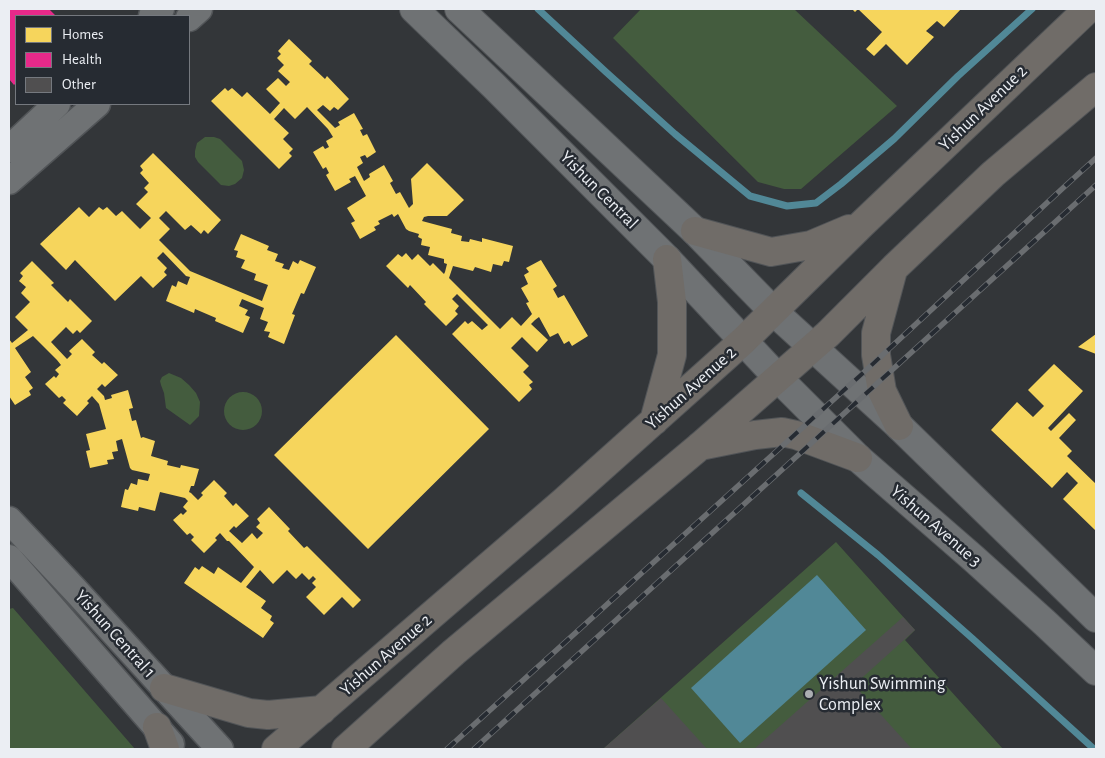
<!DOCTYPE html>
<style>
body{margin:0}
#map{position:relative;width:1105px;height:758px;overflow:hidden;background:#333639;font-family:"Alegreya Sans",sans-serif}
canvas{display:block}
.frame{position:absolute;inset:0;border:10px solid #ebeef3;pointer-events:none}
.legend{position:absolute;left:15px;top:15px;width:175px;height:90px;box-sizing:border-box;background:#262b32;border:1px solid #75797f;margin:0;padding:6px 9px;list-style:none;font-size:15px;color:#ebeef3}
.legend li{display:flex;align-items:center;gap:10px;height:25px}
.legend b{width:25px;border:1px solid #75797f}
</style>
<div id="map">
<canvas width="1105" height="758"></canvas>
<div class="frame"></div>
<ul class="legend">
<li><b style="height:14px;background:#f6d55c"></b>Homes</li>
<li><b style="height:14px;background:#e7298a"></b>Health</li>
<li><b style="height:14px;background:#504f50"></b>Other</li>
</ul>
</div>
<script>
const g = document.querySelector('canvas').getContext('2d');
g.lineJoin = 'round';
function fillPath(path, color) { g.fillStyle = color; g.fill(path, 'evenodd'); }
const poly = rows => new Path2D(rows.map(r => 'M' + r).join(''));
function strokePath(path, color, width, dash) { g.strokeStyle = color; g.lineWidth = width; g.lineCap = dash ? 'butt' : 'round'; g.setLineDash(dash || []); g.stroke(path); }
function write(font, color, halo, rows, align = 'center') {
  g.font = font + ' "Alegreya Sans",sans-serif'; g.lineWidth = 5; g.setLineDash([]); g.textBaseline = 'middle'; g.strokeStyle = halo; g.fillStyle = color; for (const [text, x, y, turn = 0] of rows) {
    g.save(); g.translate(x, y); g.rotate((+turn || 0) * Math.PI / 180); g.textAlign = isNaN(turn) ? turn : align; if (halo) g.strokeText(text, 0, 0); g.fillText(text, 0, 0); g.restore();
  }
}
fillPath(poly([
 [641,9,794,9,897,106,801,189,784,189,758,182,613,38],
 [205,137,214,137,220,139,242,161,244,170,242,178,235,184,229,186,221,185,198,162,195,157,195,151,197,143],
 [169,373,181,378,189,385,196,393,200,402,199,416,190,425,166,408,164,393,161,385,160,381,162,377],
 '224 411a19 19 0 1 1 38 0a19 19 0 1 1-38 0Z',
 [836,542,915,630,905,640,1003,749,603,749],
 [13,608,135,749,9,749,9,609]
]), '#445c3e');
fillPath(poly([
 [817,575,866,630,740,743,691,688]
]), '#518897');
fillPath(poly([
 [852,9,961,9,944,27,937,21,926,31,934,37,907,65,886,44,874,56,866,49,882,32,858,9,855,12],
 [289,39,312,61,309,64,325,79,327,76,349,99,338,110,334,107,330,111,323,105,317,110,335,128,340,125,338,122,354,113,363,129,360,130,363,136,367,134,376,152,367,158,365,155,360,157,363,163,357,167,364,181,370,177,369,174,384,165,393,181,390,183,396,194,400,192,409,208,413,204,411,179,427,163,464,200,447,216,428,216,424,217,422,221,452,229,451,233,462,236,461,241,469,242,470,239,482,242,482,238,513,246,509,262,504,261,502,266,493,264,491,272,475,267,473,271,453,266,449,278,500,329,512,317,521,326,532,314,526,303,529,302,521,288,528,284,524,275,529,272,526,268,541,260,557,286,553,289,558,298,564,295,588,336,572,346,569,341,564,344,558,333,550,337,539,317,535,320,531,324,548,340,537,352,522,337,511,348,529,366,523,372,533,382,529,385,532,389,519,402,452,334,465,321,468,324,472,321,482,330,488,325,457,294,452,299,459,306,455,311,458,314,446,326,424,304,426,302,410,285,408,288,386,266,398,254,402,257,406,253,412,260,418,254,430,266,433,263,444,274,445,272,447,264,444,263,444,259,428,255,430,247,421,245,422,239,418,237,419,234,409,231,406,229,398,214,394,217,392,214,378,221,380,224,374,227,376,230,360,239,351,223,355,221,347,208,366,196,355,176,349,179,351,182,335,191,326,175,329,173,326,167,323,169,313,152,323,146,325,149,329,147,326,141,333,137,328,129,307,107,295,119,284,108,274,119,289,133,283,139,293,149,289,153,292,156,279,169,211,101,225,88,228,91,232,88,242,97,247,92,270,114,280,103,266,89,278,78,286,86,290,82,278,71,284,65,277,58,281,54,278,51],
 [153,153,221,220,208,234,204,230,201,234,191,225,185,230,166,211,159,218,170,229,159,240,190,271,262,301,268,285,254,280,256,274,241,268,245,260,236,257,238,251,234,250,241,234,269,246,267,250,278,254,275,261,284,264,282,268,289,270,293,261,298,264,300,260,316,267,304,294,301,293,292,314,295,315,284,344,268,337,270,332,264,331,268,322,260,319,264,308,242,299,239,306,248,310,245,315,250,317,243,333,215,321,216,318,195,309,194,313,166,301,172,285,176,287,178,281,187,285,190,277,186,276,163,252,157,258,167,268,164,272,167,275,153,288,141,276,115,301,75,260,66,270,40,244,79,207,89,217,99,207,103,210,107,207,116,216,122,211,140,229,151,218,136,204,148,192,144,188,149,183,140,173,143,170,140,166],
 [32,261,54,283,51,285,68,302,70,299,92,321,80,333,77,330,73,334,66,327,51,342,67,359,72,354,69,351,82,339,95,352,92,355,102,364,104,362,118,375,105,387,102,384,97,389,104,396,105,400,112,398,111,395,128,390,133,408,129,409,132,421,136,420,141,438,143,437,155,441,151,456,168,461,167,465,180,468,181,465,199,469,194,486,191,486,189,492,191,493,198,500,203,495,201,493,214,480,227,493,224,496,233,506,236,503,249,516,236,528,234,526,229,531,242,543,252,533,257,539,263,533,256,527,260,523,257,519,269,507,290,529,288,531,304,548,307,546,361,600,353,608,342,597,324,615,306,597,316,587,312,583,316,579,313,576,309,580,302,573,296,579,287,570,273,584,260,570,246,587,266,601,261,608,272,616,270,620,274,623,263,638,184,583,195,567,199,570,202,566,214,574,218,567,241,583,254,567,229,541,227,541,220,533,215,538,217,540,204,553,191,540,194,537,190,533,187,535,173,520,181,513,183,515,187,511,183,507,188,501,185,498,160,492,155,511,139,507,138,511,121,507,125,489,128,490,131,483,137,485,138,479,148,481,150,474,132,470,130,468,122,439,116,441,118,451,112,452,114,459,107,460,108,464,90,468,86,451,90,450,86,434,106,429,99,404,92,396,87,401,89,403,77,416,63,403,66,400,62,396,59,398,45,384,54,376,56,378,59,374,55,370,61,365,57,360,33,336,15,348,31,372,25,377,33,388,29,391,31,395,15,405,9,396,9,339,12,343,28,330,15,317,30,302,21,293,26,287,19,281,23,276,20,273],
 [1096,334,1096,354,1078,347],
 [396,335,489,429,368,549,274,455],
 [1054,364,1083,391,1048,428,1051,431,1069,413,1076,420,1059,438,1072,451,1067,456,1096,484,1096,531,1063,499,1078,483,1067,472,1052,488,991,430,1017,402,1033,417,1044,406,1028,390]
]), '#f6d55c');
fillPath(poly([
 [9,9,49,9,56,16,16,16,16,83,14,85,9,79]
]), '#e7298a');
strokePath(poly([
 [538,9,606,72,675,134,750,196,787,206,816,203,841,184,894,139,958,76,1032,9],
 [801,493,878,555,973,639,1094,749]
]), '#518897', 7);
fillPath(poly([
 [903,617,915,630,854,685,912,749,754,749],
 [661,698,707,749,603,749]
]), '#504f50');
const street = poly([
 [152,16,161,9],
 [189,18,199,9],
 [9,149,57,104],
 [9,181,97,104],
 [9,520,75,590,220,749],
 [9,558,171,744]
]);
const secondary = poly([
 [414,9,494,86,667,259,778,378,858,458,973,558,1045,623,1096,671],
 [459,9,695,231,773,311,899,426,1096,618]
]);
const primary = poly([
 [695,231,771,252,811,245,849,229],
 [893,270,876,333,876,355,882,391,899,426],
 [654,421,672,355,672,302,667,259],
 [700,446,755,435,782,432,796,435,858,458],
 [164,688,249,713,268,715,322,710],
 [157,727,165,749],
 [276,749,563,502,743,341,862,224,1088,9],
 [346,749,454,652,699,447,828,334,894,268,993,174,1096,87]
]);
strokePath(street, '#515457', 29);
strokePath(secondary, '#515457', 30);
strokePath(primary, '#515457', 30);
strokePath(street, '#6f7274', 26);
strokePath(secondary, '#6f7274', 28);
strokePath(primary, '#706c68', 28);
const rail = poly([
 [447,749,863,373,1063,188,1096,158],
 [474,749,1096,185]
]);
strokePath(rail, '#6a6d70', 5.5);
strokePath(rail, '#262b32', 4, [11]);
for (const [x, y, r, color] of [
 [809,694,5,"#abaeb2"]
]) { const dot = new Path2D(); dot.arc(x, y, r, 0, 2 * Math.PI); g.fillStyle = color; g.fill(dot); strokePath(dot, '#262b32', 2); }
write('18px', '#ebeef3', '#262b32', [
 ["Yishun Avenue 2",983,108,-44],
 ["Yishun Central",599,190,45],
 ["Yishun Avenue 2",691,388,-42],
 ["Yishun Avenue 3",936,526,41],
 ["Yishun Central 1",115,634,48],
 ["Yishun Avenue 2",386,655,-41]
]);
write('18px', '#ebeef3', '#262b32', [
 ["Yishun Swimming",819,684],
 ["Complex",819,705]
], 'left');
</script>
